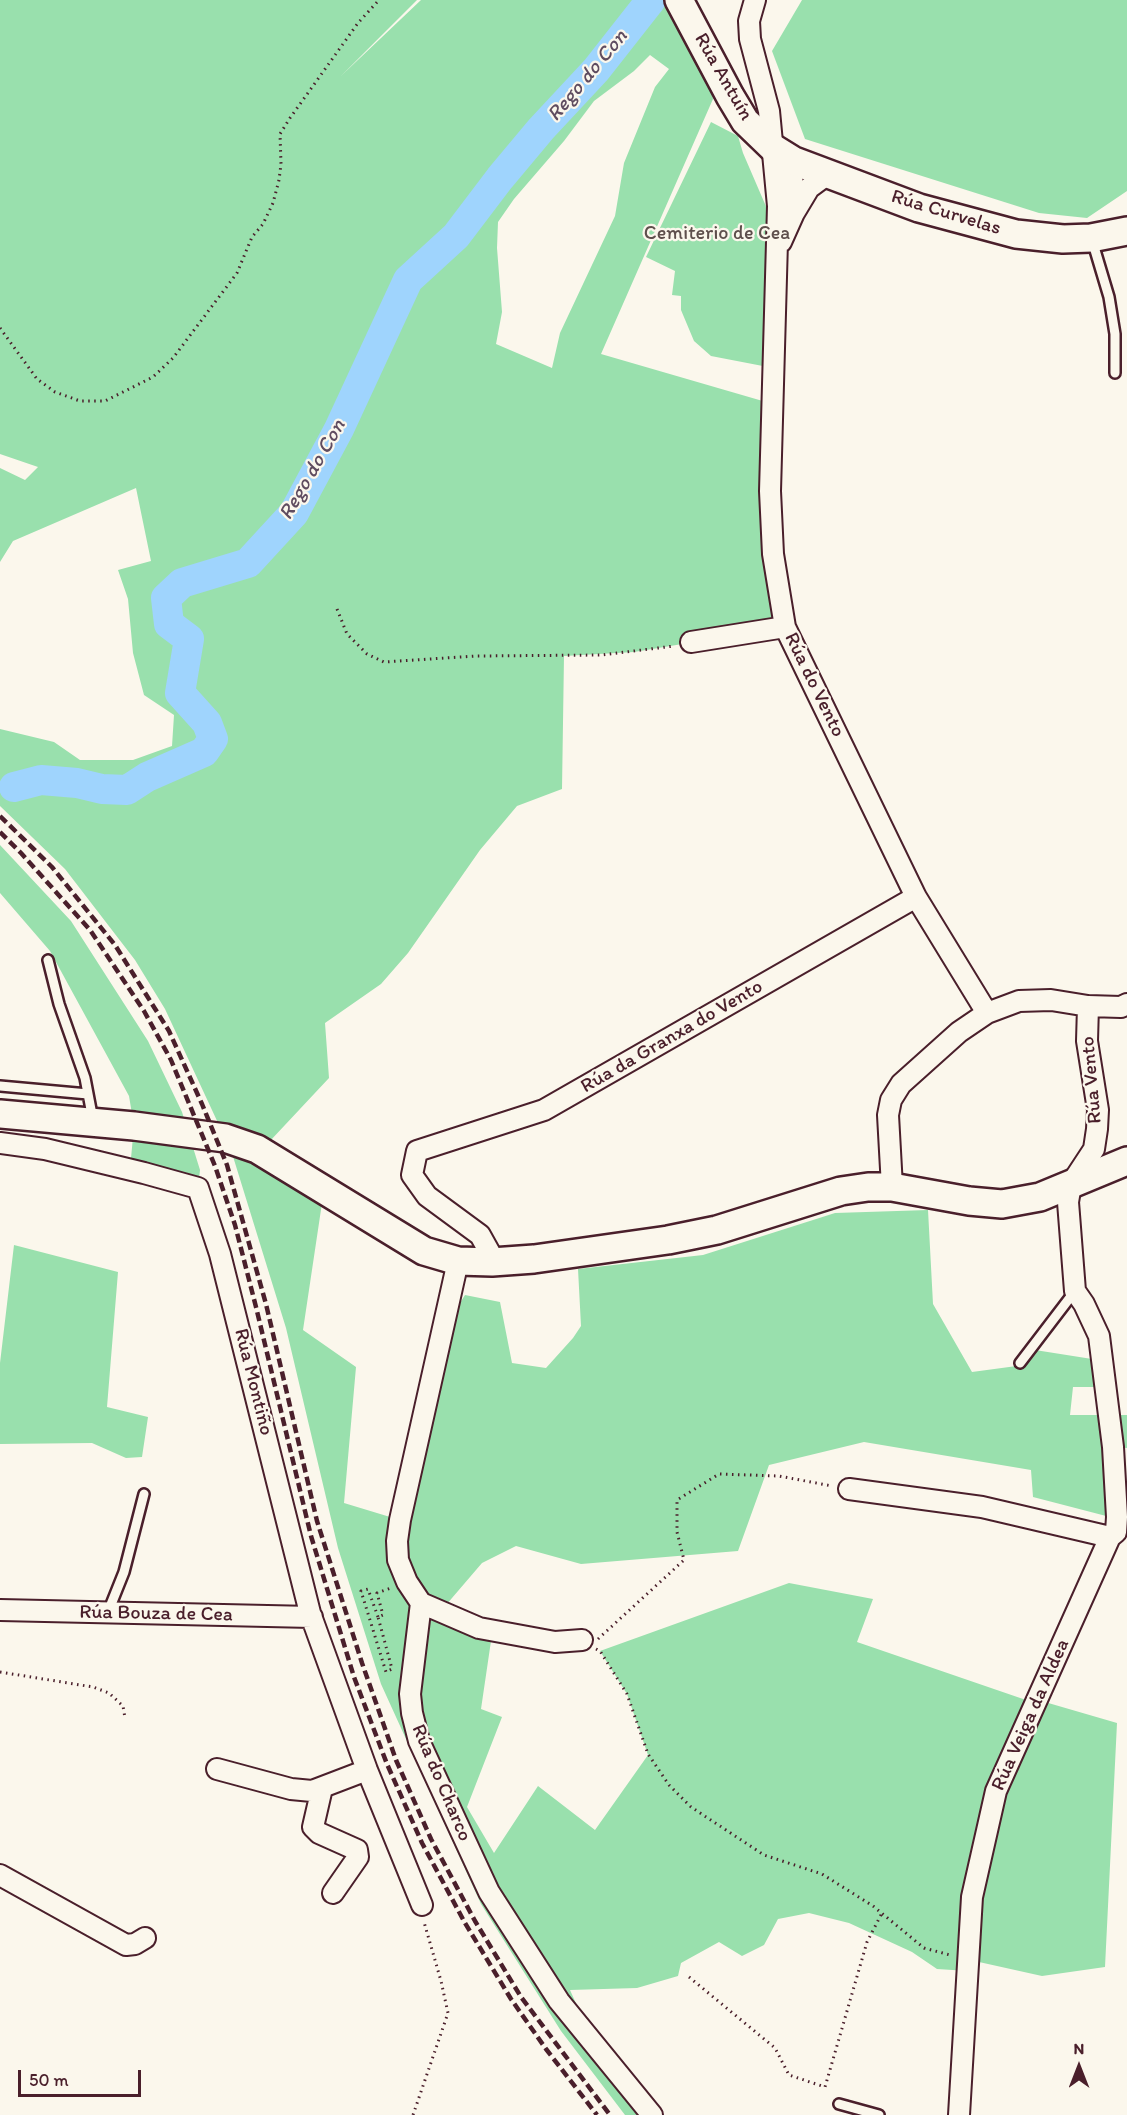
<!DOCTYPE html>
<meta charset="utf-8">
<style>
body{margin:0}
#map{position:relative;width:1127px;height:2115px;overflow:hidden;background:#fbf7ec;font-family:Itim,sans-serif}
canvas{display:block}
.north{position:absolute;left:1049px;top:2037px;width:60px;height:60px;-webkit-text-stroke:4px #fbf7ec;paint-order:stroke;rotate:0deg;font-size:16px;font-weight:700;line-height:24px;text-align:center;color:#4a1f2b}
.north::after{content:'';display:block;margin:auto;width:21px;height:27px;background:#4a1f2b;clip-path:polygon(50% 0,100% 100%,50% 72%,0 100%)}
.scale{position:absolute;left:18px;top:2070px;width:123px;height:27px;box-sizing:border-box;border:3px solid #4a1f2b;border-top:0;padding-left:8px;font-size:18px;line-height:21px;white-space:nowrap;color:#4a1f2b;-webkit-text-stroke:4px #fbf7ec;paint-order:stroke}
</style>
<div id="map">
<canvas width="1127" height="2115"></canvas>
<div class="north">N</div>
<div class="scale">50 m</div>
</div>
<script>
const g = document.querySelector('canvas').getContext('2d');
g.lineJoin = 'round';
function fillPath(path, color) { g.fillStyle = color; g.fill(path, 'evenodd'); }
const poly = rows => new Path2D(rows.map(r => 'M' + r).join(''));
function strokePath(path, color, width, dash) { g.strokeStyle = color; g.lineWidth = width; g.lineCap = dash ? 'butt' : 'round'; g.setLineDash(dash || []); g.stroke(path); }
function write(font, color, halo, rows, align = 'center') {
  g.font = font + ' Itim,sans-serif'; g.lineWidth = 4.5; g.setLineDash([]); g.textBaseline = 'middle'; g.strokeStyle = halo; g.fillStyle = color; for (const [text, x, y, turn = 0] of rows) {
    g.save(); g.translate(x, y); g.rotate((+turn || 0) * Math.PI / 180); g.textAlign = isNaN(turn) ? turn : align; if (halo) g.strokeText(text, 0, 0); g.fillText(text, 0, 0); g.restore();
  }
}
fillPath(poly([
 [0,0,417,0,341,76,421,0,676,0,706,66,713,99,601,354,773,404,785,627,634,652,564,656,562,789,517,806,480,850,408,953,381,984,325,1023,329,1078,270,1141,272,1159,225,1138,165,1009,135,960,65,869,0,806,0,729,54,742,80,760,133,760,172,746,174,715,144,695,133,653,128,599,118,570,151,561,136,488,13,541,0,562,0,468,25,480,38,467,0,454],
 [650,55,669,69,655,87,624,163,615,216,560,333,552,368,496,344,502,312,497,248,498,222,514,199,564,141,594,101,634,71],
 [802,0,1127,0,1127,191,1087,218,1039,213,805,139,772,51],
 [711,122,738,136,743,153,771,218,768,367,711,356,694,341,681,310,681,296,672,295,675,271,646,257],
 [0,845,71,921,148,1041,182,1112,200,1170,198,1188,130,1169,134,1126,129,1096,50,951,0,893],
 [231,1150,244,1156,322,1203,303,1330,356,1367,344,1503,400,1520,442,1332,465,1295,500,1302,512,1363,546,1368,573,1338,581,1326,578,1269,703,1255,835,1213,928,1210,933,1304,972,1372,1024,1365,1035,1350,1092,1359,1095,1387,1073,1387,1070,1415,1127,1415,1127,1448,1113,1447,1110,1517,1033,1497,1031,1470,864,1442,769,1465,738,1551,581,1564,516,1546,482,1563,440,1612,466,1623,491,1641,481,1709,502,1717,467,1807,494,1853,538,1786,595,1830,648,1755,627,1694,600,1651,789,1583,873,1599,857,1642,1026,1700,1038,1700,1117,1723,1105,1967,1042,1976,970,1960,968,1971,937,1969,912,1952,849,1923,809,1913,778,1919,764,1945,742,1956,719,1942,681,1963,678,1976,637,1988,570,1990,578,2008,663,2115,625,2115,561,2031,481,1904,381,1684,338,1548,286,1328],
 [14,1245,118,1272,107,1407,148,1417,142,1457,126,1458,92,1443,0,1444,0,1363]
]), '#99e0ad');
strokePath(poly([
 [14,787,41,780,77,783,102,789,127,790,147,777,204,752,213,739,207,723,180,693,189,639,169,624,166,598,182,583,248,563,294,513,339,429,408,280,456,236,500,178,541,129,596,70,651,0]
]), '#9fd4fd', 30);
const lane = poly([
 [1092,240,1109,297,1115,334,1115,373],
 [48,960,59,1004,85,1078,93,1120],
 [0,1086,88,1094],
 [1020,1363,1075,1291],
 [108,1612,124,1572,144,1494],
 [839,2104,879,2115]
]);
const street = poly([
 [755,0,749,21,750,39,769,111,778,206,770,491,773,554,785,627,916,897,987,1013],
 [789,217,794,161],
 [781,242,794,213,809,188,828,174],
 [691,642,785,627],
 [1088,1006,1087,1041,1098,1110,1097,1129,1094,1149,1071,1184,1068,1202,1075,1291,1084,1304,1099,1336,1113,1447,1117,1517,1116,1532],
 [0,1143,45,1149,144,1173,198,1188,220,1254,310,1613,367,1770,422,1905],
 [892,1187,888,1115,891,1100,901,1084,959,1032,987,1013,1019,1001,1051,1000,1088,1006,1121,1007,1127,1004],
 [458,1261,400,1520,397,1541,398,1560,407,1582,421,1603,410,1694,412,1713,419,1741,489,1892,559,2001,652,2115],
 [495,1262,480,1235,427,1196,412,1175,417,1151,544,1110,916,897],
 [849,1489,982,1507,1110,1537],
 [421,1603,479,1628,555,1642,582,1640],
 [0,1610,312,1617],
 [217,1769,291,1789,312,1791,367,1770],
 [322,1788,313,1827,319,1833,357,1850,358,1857,333,1893],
 [0,1875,126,1945,135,1944,145,1938],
 [959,2115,972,1897,996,1791,1110,1537,1116,1532]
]);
const secondary = poly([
 [679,0,730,96,745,121,773,148,794,161,919,208,1016,234,1063,239,1091,238,1127,231],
 [0,1114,134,1126,225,1138,257,1149,424,1251,458,1261,492,1262,534,1259,668,1240,717,1230,841,1191,868,1187,892,1187,969,1201,1002,1204,1040,1197,1127,1161]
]);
strokePath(lane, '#4a1f2b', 14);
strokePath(street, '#4a1f2b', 24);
strokePath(secondary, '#4a1f2b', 32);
strokePath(poly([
 [0,328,37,379,55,392,80,401,105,401,153,377,173,358,237,273,252,237,263,224,273,203,279,180,281,164,280,134,290,118,358,23,379,0],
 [337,609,347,634,367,654,384,662,476,656,602,655,674,646],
 [378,1617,368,1589,361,1591,386,1672,392,1669,378,1617,383,1615,377,1593,391,1588],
 [598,1639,684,1560,677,1532,677,1500,719,1474,779,1476,832,1486],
 [596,1649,600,1651,627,1694,648,1754,669,1785,691,1807,764,1855,822,1874,873,1906,924,1948,950,1955],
 [0,1672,93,1687,109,1693,123,1706,125,1718],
 [689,1977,775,2048,789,2075,825,2087,867,1942,882,1913],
 [413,2115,448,2013,441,1981,424,1922]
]), '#4a1f2b', 3, [1.5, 4.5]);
strokePath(lane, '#fbf7ec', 9);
strokePath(street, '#fbf7ec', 20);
strokePath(secondary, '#fbf7ec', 27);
strokePath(poly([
 [0,816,52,867,115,945,169,1031,202,1104,227,1165,266,1304,317,1521,362,1663,396,1760,431,1839,475,1921,521,1997,610,2115],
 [0,832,21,853,90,930,144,1011,171,1060,215,1166,235,1225,256,1307,311,1536,354,1677,387,1764,422,1843,465,1923,511,1999,546,2049,597,2115]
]), '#4a1f2b', 4.5, [9, 4.5]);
write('20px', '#4a1f2b', '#fbf7ec', [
 ["Rúa Antuín",723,77,60],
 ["Rúa Curvelas",946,213,17],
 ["Rúa do Vento",814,685,64],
 ["Rúa da Granxa do Vento",672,1037,-30],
 ["Rúa Vento",1092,1080,-95],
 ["Rúa Montiño",253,1382,76],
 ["Rúa Bouza de Cea",156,1614,1],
 ["Rúa Veiga da Aldea",1031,1715,-66],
 ["Rúa do Charco",441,1783,67]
]);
write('20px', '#5e4f4c', '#fbf7ec', [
 ["Cemiterio de Cea",717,234]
]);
write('italic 21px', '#5f4c60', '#fbf7ec', [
 ["Rego do Con",588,76,-50],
 ["Rego do Con",313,470,-60]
]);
</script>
